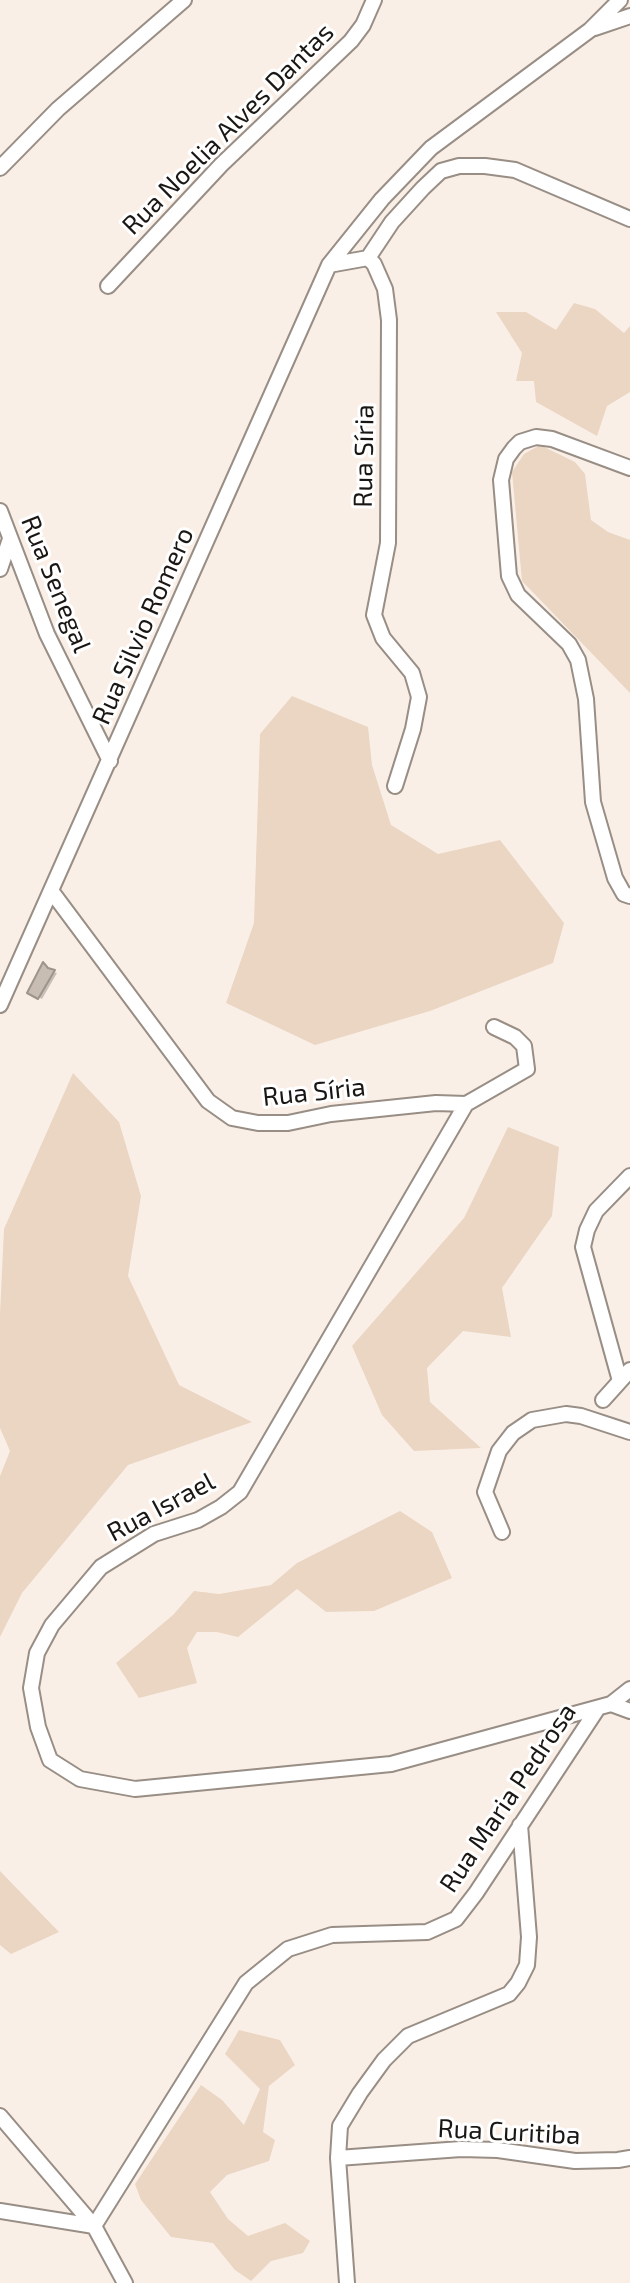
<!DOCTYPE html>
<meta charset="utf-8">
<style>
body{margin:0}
canvas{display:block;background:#faefe6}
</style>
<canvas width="630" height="2283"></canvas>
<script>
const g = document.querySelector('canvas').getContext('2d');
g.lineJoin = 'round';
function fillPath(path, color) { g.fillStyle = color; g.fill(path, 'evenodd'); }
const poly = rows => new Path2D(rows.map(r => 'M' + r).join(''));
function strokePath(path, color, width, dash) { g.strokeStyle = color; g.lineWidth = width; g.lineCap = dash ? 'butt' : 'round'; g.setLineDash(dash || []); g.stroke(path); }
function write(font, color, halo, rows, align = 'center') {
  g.font = font + ' "Exo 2",sans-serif'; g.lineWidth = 6; g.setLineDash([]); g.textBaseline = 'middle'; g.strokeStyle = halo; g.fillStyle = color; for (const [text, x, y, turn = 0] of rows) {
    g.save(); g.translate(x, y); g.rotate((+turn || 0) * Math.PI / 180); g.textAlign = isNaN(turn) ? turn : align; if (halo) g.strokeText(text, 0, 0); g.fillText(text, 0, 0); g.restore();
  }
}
fillPath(poly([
 [574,303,595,309,624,333,630,326,630,392,607,406,597,436,536,402,534,381,516,381,522,353,496,312,526,312,556,330],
 [540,445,575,462,585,474,591,520,608,532,630,540,630,693,522,581,512,472,524,454],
 [292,696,368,727,372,765,391,825,438,854,500,840,564,923,553,963,430,1011,315,1045,226,1003,254,923,260,734],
 [73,1073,119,1122,141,1196,128,1276,179,1385,252,1422,128,1465,22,1593,0,1637,0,1476,10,1451,0,1428,0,1314,4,1229],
 [508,1127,559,1147,552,1216,502,1288,511,1337,463,1331,427,1368,430,1402,481,1448,414,1451,382,1415,352,1346,464,1218],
 [400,1511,432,1532,452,1578,374,1611,326,1612,297,1589,238,1637,217,1632,197,1632,187,1648,197,1683,139,1698,116,1663,173,1615,194,1591,219,1594,271,1585,297,1563],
 [0,1871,59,1932,11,1954,0,1945],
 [239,2030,280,2040,295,2065,269,2086,263,2132,275,2140,269,2161,227,2175,210,2192,228,2219,248,2236,285,2223,310,2241,303,2253,271,2261,251,2281,235,2270,213,2243,171,2237,141,2200,135,2184,201,2085,222,2100,244,2125,260,2089,225,2054]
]), '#ead6c3');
fillPath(poly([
 [50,971,57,973,42,999,29,993]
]), '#0003');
const building = poly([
 [43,962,48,968,55,970,38,999,27,993,43,962]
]);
fillPath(building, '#c7bdb3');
strokePath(building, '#9d948b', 2);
const street = poly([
 [595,28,630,16],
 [0,168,58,109,184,0],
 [368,258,374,264,385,289,389,320,388,543,374,615,383,638,412,673,419,697,413,729,395,786],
 [329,265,368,258,392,222,423,188,441,171,459,166,485,166,515,170,630,219],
 [108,286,221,165,351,41,363,25,374,0],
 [630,468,552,439,536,437,520,442,514,448,506,459,501,480,509,576,518,595,569,644,578,660,586,699,593,802,615,878,624,894,630,896],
 [0,511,47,634,110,761],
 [0,569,10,539],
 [52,892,208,1101,232,1118,258,1123,288,1123,331,1114,436,1103,466,1104,527,1069,524,1046,515,1037,494,1027],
 [0,1005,329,265,382,199,431,148,590,30,620,0],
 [466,1104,240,1492,221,1507,198,1520,154,1534,101,1567,52,1625,37,1653,31,1688,38,1727,50,1760,80,1779,135,1789,391,1764,611,1704,630,1689],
 [620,1381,583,1247,587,1230,596,1211,630,1176],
 [603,1400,630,1370],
 [502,1532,485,1492,499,1451,513,1433,532,1420,566,1414,581,1416,630,1432],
 [611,1704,630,1711],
 [0,2116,94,2226,125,2283],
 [338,2158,461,2149,498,2150,575,2161,618,2160,630,2158],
 [0,2211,94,2226],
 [94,2226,246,1983,288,1949,332,1935,427,1932,456,1919,476,1893,598,1708],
 [347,2283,338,2158,340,2126,360,2093,384,2060,408,2036,509,1994,518,1983,527,1965,529,1937,520,1825]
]);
strokePath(street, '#988e85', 18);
strokePath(street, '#fff', 14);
write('26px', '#1a1613', '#fff', [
 ["Rua Noelia Alves Dantas",228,129,-45],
 ["Rua Síria",364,456,-89],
 ["Rua Senegal",56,584,68],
 ["Rua Silvio Romero",143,626,-66],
 ["Rua Síria",314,1092,-6],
 ["Rua Israel",161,1507,-28],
 ["Rua Maria Pedrosa",508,1798,-56],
 ["Rua Curitiba",509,2132,3]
]);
</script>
